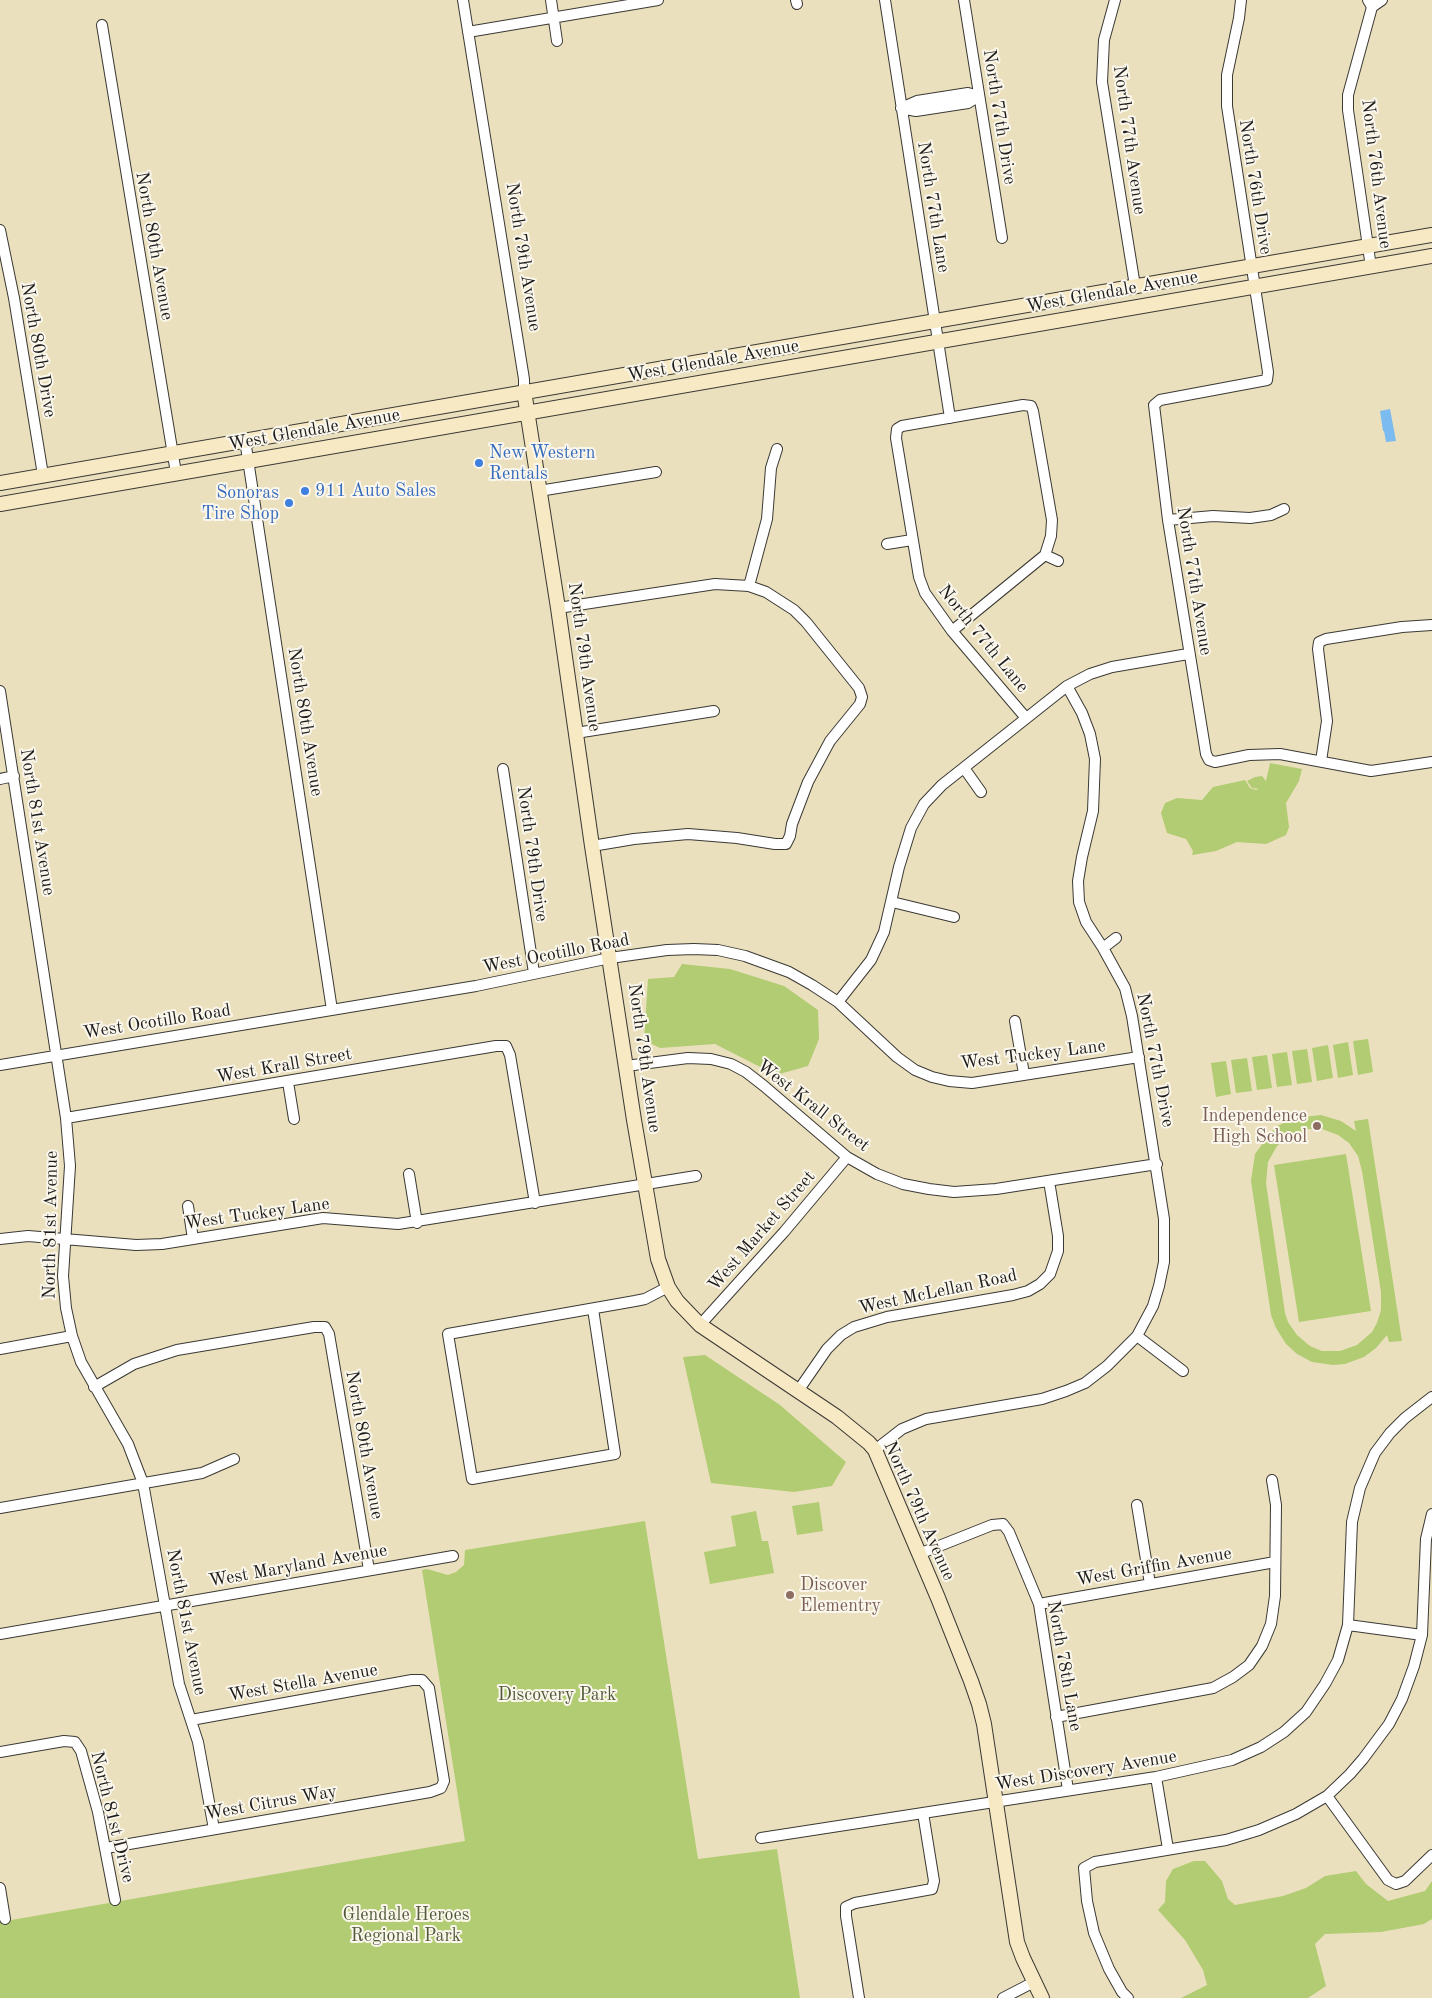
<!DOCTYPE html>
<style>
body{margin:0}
canvas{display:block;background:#ebe0bd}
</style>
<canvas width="1432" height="1998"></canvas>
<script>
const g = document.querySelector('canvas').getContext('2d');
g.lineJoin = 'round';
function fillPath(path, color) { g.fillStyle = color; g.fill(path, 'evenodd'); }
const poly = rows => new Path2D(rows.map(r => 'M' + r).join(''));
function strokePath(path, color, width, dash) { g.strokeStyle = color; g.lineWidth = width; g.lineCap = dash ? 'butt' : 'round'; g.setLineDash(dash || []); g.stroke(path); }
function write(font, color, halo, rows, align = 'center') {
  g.font = font + ' "Old Standard TT",serif'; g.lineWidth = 4; g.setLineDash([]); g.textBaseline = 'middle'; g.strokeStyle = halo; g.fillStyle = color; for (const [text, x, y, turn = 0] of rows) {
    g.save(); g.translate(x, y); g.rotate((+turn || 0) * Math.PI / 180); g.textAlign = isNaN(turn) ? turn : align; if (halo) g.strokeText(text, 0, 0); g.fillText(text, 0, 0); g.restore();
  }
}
fillPath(poly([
 [1270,763,1302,769,1299,781,1286,803,1289,827,1286,835,1266,844,1237,842,1216,851,1192,855,1193,851,1186,839,1167,833,1161,813,1165,803,1177,798,1202,800,1213,787,1245,780,1250,788,1256,790,1259,789,1252,788,1247,781,1255,777,1262,776,1266,781],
 [682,964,730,969,784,986,818,1010,819,1039,808,1066,776,1075,715,1044,660,1048,644,1040,648,979,674,977],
 [1368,1039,1373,1072,1358,1075,1353,1041],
 [1348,1042,1353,1075,1338,1078,1333,1045],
 [1328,1045,1333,1078,1317,1081,1312,1048],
 [1307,1049,1312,1082,1297,1084,1292,1051],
 [1287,1052,1292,1085,1277,1087,1272,1054],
 [1267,1055,1272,1088,1257,1090,1252,1057],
 [1247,1058,1252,1091,1236,1093,1231,1060],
 [1226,1061,1231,1094,1216,1097,1211,1063],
 [1321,1115,1341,1121,1356,1131,1354,1121,1368,1119,1402,1341,1389,1342,1387,1335,1376,1348,1364,1357,1345,1364,1333,1365,1312,1362,1297,1354,1286,1344,1276,1328,1271,1315,1251,1181,1255,1154,1271,1132,1277,1126,1295,1118],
 [1308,1129,1322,1129,1338,1135,1349,1143,1358,1156,1362,1171,1381,1292,1381,1310,1377,1323,1372,1332,1357,1345,1340,1351,1322,1351,1310,1346,1297,1335,1288,1322,1285,1313,1266,1183,1268,1162,1277,1146,1293,1133],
 [1346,1154,1371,1311,1299,1322,1274,1165],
 [705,1355,780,1405,846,1462,832,1486,794,1492,711,1483,683,1357],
 [819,1502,823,1531,797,1535,792,1506],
 [756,1511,762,1541,768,1541,774,1573,710,1584,704,1552,736,1546,731,1516],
 [645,1521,698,1859,777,1849,800,1998,0,1998,0,1922,465,1841,422,1570,427,1569,448,1575,456,1572,464,1565,465,1550],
 [1194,1861,1205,1861,1222,1881,1228,1899,1235,1905,1283,1896,1306,1888,1325,1876,1356,1871,1366,1884,1388,1901,1425,1891,1432,1881,1432,1919,1424,1924,1381,1932,1325,1934,1315,1944,1326,1986,1308,1998,1181,1998,1207,1985,1203,1970,1185,1940,1158,1910,1165,1902,1166,1881,1173,1869]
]), '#b1cc72');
fillPath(poly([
 [1390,409,1396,441,1386,442,1384,431,1383,431,1380,411]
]), '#7bbbef');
const street = poly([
 [463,0,524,379,524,391],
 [551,0,557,41],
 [796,0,797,4],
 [885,0,950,418],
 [964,0,1002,238],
 [1115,0,1104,40,1102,82,1135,286],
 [1241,0,1239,18,1227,75,1227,106,1268,372,1267,380,1160,400,1154,405,1168,520,1206,754,1209,760,1215,762,1249,755,1280,754,1371,771,1432,762],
 [1368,0,1372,7,1348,95,1348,110,1371,267],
 [1372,7,1382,0],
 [102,25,176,473],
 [468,32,658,0],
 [901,108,916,111,968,103,979,96],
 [901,108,917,101,968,93,979,96],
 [0,230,14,298,43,475],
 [245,440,332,1010],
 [539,491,656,472],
 [1168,520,1213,516,1250,518,1271,515,1284,509],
 [887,544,912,540],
 [1045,555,1058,561],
 [749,586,767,519,771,468,777,449],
 [558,608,715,584,749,586,766,592,794,610,806,622,859,688,862,697,860,704,830,741,808,782,792,824,790,836,786,844,775,844,737,838,688,834,634,839,592,846],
 [952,631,1045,555,1051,536,1052,520,1033,411,1031,406,1023,405,902,426,897,429,896,438,919,577,925,593,952,631,1026,718],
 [0,691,66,1118,70,1166,63,1276,66,1308,72,1336,81,1362,128,1444,143,1483,179,1684,198,1742,214,1829],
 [576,733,714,711],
 [1321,761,1327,721,1318,649,1319,642,1326,639,1402,627,1432,625],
 [964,768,981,792],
 [503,769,534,973],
 [0,779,14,776],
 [892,902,954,917],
 [1103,948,1116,938],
 [838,1002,871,960,884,932,899,867,911,828,924,804,942,785,1067,686,1090,674,1112,667,1188,654],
 [1015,1021,1024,1074],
 [0,1065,476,986,610,958,667,950,694,949,718,950,745,956,789,972,812,985,838,1002,897,1057,915,1070,932,1077,949,1081,972,1083,1139,1057],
 [626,1066,688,1058,711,1059,731,1064,746,1072,764,1086,847,1157,877,1174,903,1184,929,1189,954,1192,996,1189,1157,1164],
 [288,1082,294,1119],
 [66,1118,496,1046,506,1046,510,1055,535,1203],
 [409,1174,417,1223],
 [188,1206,193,1239],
 [0,1239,28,1236,136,1245,162,1244,323,1218,398,1224,696,1176],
 [593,1309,615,1454,472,1479,448,1334,635,1301,645,1299,668,1287],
 [700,1325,784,1232,847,1157],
 [1137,1336,1183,1371],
 [0,1349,72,1336],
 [94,1387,134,1364,177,1350,314,1327,325,1327,329,1334,369,1570],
 [798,1391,827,1349,841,1335,854,1327,887,1317,1013,1295,1028,1291,1040,1284,1050,1274,1058,1251,1058,1236,1049,1181],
 [875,1450,902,1429,926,1419,1042,1399,1066,1391,1085,1383,1107,1366,1137,1336,1153,1306,1159,1286,1164,1262,1164,1219,1132,1016,1125,988,1103,948,1086,922,1079,902,1078,881,1082,857,1093,811,1095,759,1090,734,1082,713,1067,686],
 [1137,1505,1150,1584],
 [0,1508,202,1473,234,1459],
 [919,1554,992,1525,1003,1524,1009,1532,1039,1604,1068,1790],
 [1039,1604,1275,1562],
 [1348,1625,1422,1635],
 [0,1634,453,1556],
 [1056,1717,1213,1688,1233,1677,1249,1665,1262,1646,1271,1624,1275,1596,1276,1505,1272,1480],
 [0,1752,64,1741,75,1742,81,1751,98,1812,115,1900],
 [1156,1777,1168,1849],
 [1327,1796,1388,1880,1396,1884,1405,1881,1432,1855],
 [761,1838,1156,1777,1232,1760,1261,1747,1284,1732,1306,1712,1325,1684,1338,1660,1348,1625,1352,1522,1360,1488,1375,1453,1390,1433,1405,1418,1432,1397],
 [106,1848,430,1792,441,1788,444,1781,429,1688,422,1680,412,1680,191,1720],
 [0,1888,5,1919],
 [859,1998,846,1916,846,1907,855,1903,932,1889,934,1881,923,1813],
 [1003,1998,1034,1982],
 [1128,1998,1122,1992,1109,1969,1094,1933,1087,1901,1084,1868,1095,1862,1226,1840,1259,1830,1296,1814,1327,1796,1350,1774,1363,1759,1389,1724,1402,1699,1414,1666,1422,1635,1426,1539,1432,1514]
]);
const secondary = poly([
 [524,391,558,608,592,846,634,1120,658,1259,668,1287,677,1301,700,1325,837,1417,869,1443,875,1450,938,1598,971,1681,979,1704,984,1724,1017,1942,1023,1958,1042,1998],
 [0,483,1432,235],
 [0,504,1432,256]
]);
strokePath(street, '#3b3934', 12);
strokePath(secondary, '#3b3934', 16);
strokePath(street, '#fff', 10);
strokePath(secondary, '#f7e9c3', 14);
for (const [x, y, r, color] of [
 [479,463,5,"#3f7fe0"],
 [305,491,5,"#3f7fe0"],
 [289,503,5,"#3f7fe0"],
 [1317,1126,5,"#8d6e63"],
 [790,1595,5,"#8d6e63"]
]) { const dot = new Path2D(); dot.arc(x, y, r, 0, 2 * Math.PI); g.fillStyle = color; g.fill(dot); strokePath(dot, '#fbf7ec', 2); }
write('18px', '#1c1c1c', '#fbf7ec', [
 ["North 77th Drive",999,117,81],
 ["North 77th Avenue",1129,140,82],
 ["North 76th Avenue",1376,174,83],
 ["North 76th Drive",1255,187,81],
 ["North 77th Lane",933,207,81],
 ["North 80th Avenue",154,246,80],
 ["North 79th Avenue",523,257,81],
 ["West Glendale Avenue",1112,292,-10],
 ["North 80th Drive",38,350,80],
 ["West Glendale Avenue",713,361,-10],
 ["West Glendale Avenue",314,430,-10],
 ["North 77th Avenue",1194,581,81],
 ["North 77th Lane",983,639,51],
 ["North 79th Avenue",584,657,82],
 ["North 80th Avenue",305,722,81],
 ["North 81st Avenue",37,822,81],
 ["North 79th Drive",532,854,82],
 ["West Ocotillo Road",556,954,-11],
 ["West Ocotillo Road",157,1022,-9],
 ["West Tuckey Lane",1033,1055,-7],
 ["North 79th Avenue",644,1058,82],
 ["North 77th Drive",1155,1060,79],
 ["West Krall Street",284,1066,-10],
 ["West Krall Street",813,1106,38],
 ["West Tuckey Lane",257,1214,-8],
 ["North 81st Avenue",51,1225,-89],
 ["West Market Street",762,1231,-49],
 ["West McLellan Road",938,1292,-12],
 ["North 80th Avenue",364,1445,80],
 ["North 79th Avenue",919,1511,66],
 ["West Maryland Avenue",298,1566,-10],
 ["West Griffin Avenue",1154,1567,-10],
 ["North 81st Avenue",186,1622,79],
 ["North 78th Lane",1064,1666,80],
 ["West Stella Avenue",303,1683,-10],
 ["West Discovery Avenue",1086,1771,-9],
 ["West Citrus Way",271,1803,-10],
 ["North 81st Drive",112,1817,76]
]);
write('18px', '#366cbe', '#fbf7ec', [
 ["New Western",489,453],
 ["Rentals",489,474],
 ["911 Auto Sales",315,491],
 ["Sonoras",279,493,"right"],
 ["Tire Shop",279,514,"right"]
], 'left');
write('18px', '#785e54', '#fbf7ec', [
 ["Independence",1307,1116],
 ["High School",1307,1137],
 ["Discover",800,1585,"left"],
 ["Elementry",800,1606,"left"]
], 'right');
write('18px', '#505a3a', '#fbf7ec', [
 ["Discovery Park",557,1695],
 ["Glendale Heroes",406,1915],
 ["Regional Park",406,1936]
]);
</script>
